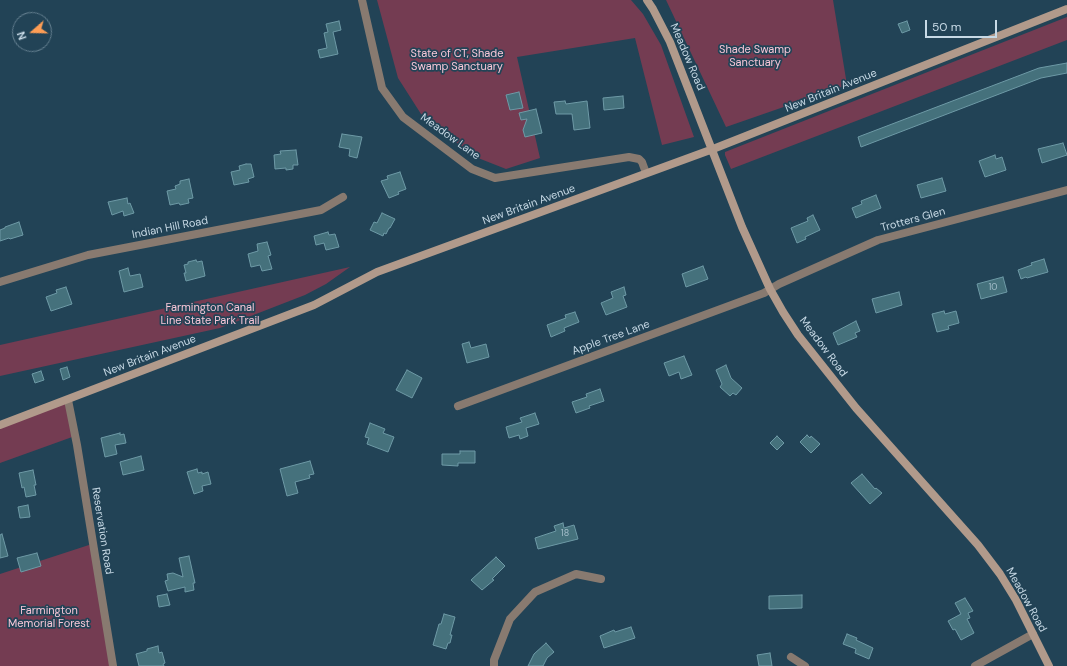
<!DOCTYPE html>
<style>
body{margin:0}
#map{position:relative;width:1067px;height:666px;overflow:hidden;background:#224356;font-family:"DM Sans",sans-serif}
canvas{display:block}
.north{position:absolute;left:12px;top:12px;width:40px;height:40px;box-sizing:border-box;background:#224356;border:1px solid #647f8f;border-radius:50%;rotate:250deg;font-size:11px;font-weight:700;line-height:16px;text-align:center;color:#c7d9e5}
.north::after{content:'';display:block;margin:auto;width:14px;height:18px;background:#fd9d55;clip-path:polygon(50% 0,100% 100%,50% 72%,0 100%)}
.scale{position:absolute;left:925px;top:20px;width:72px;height:18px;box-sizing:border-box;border:2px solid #c7d9e5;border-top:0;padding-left:5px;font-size:12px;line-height:14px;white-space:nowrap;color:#c7d9e5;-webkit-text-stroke:3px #224356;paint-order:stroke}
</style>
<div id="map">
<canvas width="1067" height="666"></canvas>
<div class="north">N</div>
<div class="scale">50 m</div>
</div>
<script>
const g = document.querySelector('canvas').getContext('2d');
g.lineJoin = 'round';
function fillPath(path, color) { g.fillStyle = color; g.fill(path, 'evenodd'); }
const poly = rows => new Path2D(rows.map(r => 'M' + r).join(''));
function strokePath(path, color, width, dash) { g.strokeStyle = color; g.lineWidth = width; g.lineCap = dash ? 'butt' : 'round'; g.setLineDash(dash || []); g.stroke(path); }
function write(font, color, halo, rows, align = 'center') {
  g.font = font + ' "DM Sans",sans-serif'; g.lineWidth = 3.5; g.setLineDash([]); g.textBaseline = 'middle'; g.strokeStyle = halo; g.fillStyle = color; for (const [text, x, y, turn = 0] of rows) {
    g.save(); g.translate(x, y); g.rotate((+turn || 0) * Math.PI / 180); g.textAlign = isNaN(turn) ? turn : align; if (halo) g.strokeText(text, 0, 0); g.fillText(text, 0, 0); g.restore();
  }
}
fillPath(poly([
 [377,0,631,0,643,14,661,45,694,137,662,145,635,38,517,57,540,158,506,169,473,156,421,114,398,78],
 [666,0,833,0,847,85,726,127],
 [1067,17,1067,40,731,169,725,155,725,152],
 [350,267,326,284,305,295,220,328,0,376,0,345],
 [68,400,75,436,0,463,0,425],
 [92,544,113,666,0,666,0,574]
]), '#743c52');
const building = poly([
 [339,21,341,30,333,32,338,54,320,58,318,50,327,48,324,33,328,32,326,24,339,21],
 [907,21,910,30,902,33,898,24,907,21],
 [1067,63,1067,73,1041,78,861,147,858,137,1039,68,1067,63],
 [519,92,523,108,510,110,506,95,519,92],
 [623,96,624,108,604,110,603,98,623,96],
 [565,101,566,104,587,101,590,128,574,130,572,114,556,114,554,102,565,101],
 [536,109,542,133,525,137,523,130,527,119,521,120,519,113,536,109],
 [342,134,362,137,357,158,349,156,350,149,339,147,342,134],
 [1063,143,1067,155,1042,163,1038,149,1063,143],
 [296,150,298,165,293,165,293,169,286,170,286,168,275,169,274,155,281,154,280,151,296,150],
 [995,155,996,159,1002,157,1006,170,985,177,979,161,995,155],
 [246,164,251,164,254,177,248,179,249,182,234,185,231,172,240,170,239,166,246,164],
 [400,172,406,189,398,192,399,194,389,198,381,181,388,179,387,176,400,172],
 [942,178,946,191,921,198,917,185,942,178],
 [189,179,193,198,188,199,189,203,180,205,179,203,170,205,167,191,176,189,175,186,180,184,180,181,189,179],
 [876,195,881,208,856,218,852,208,862,204,861,201,876,195],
 [127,198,128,204,130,203,134,213,124,216,123,211,112,215,108,202,127,198],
 [382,213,395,219,390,228,389,228,386,234,384,233,383,236,370,230,374,222,377,223,382,213],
 [813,215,820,230,805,237,806,239,797,243,791,228,808,221,807,218,813,215],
 [19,222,23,235,10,239,9,238,0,241,0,230,5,228,5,227,19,222],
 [328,232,329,235,335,234,339,247,326,250,324,243,316,245,314,236,328,232],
 [267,242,271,255,268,256,272,269,262,271,260,265,251,267,248,254,258,251,257,244,267,242],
 [1044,259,1048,272,1027,278,1026,277,1021,279,1018,270,1032,265,1031,263,1044,259],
 [196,260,197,262,202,261,205,276,186,281,184,273,186,273,184,265,188,264,188,262,196,260],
 [703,266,708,279,686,287,682,274,703,266],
 [128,268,130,276,140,274,143,287,124,292,119,271,128,268],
 [1003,277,1007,292,981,299,977,284,1003,277],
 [66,287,72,304,51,311,46,297,57,293,56,290,66,287],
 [624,287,626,295,623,296,627,307,606,315,601,303,613,298,611,292,624,287],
 [899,292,902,305,876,313,872,299,899,292],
 [944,311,945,314,956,311,959,323,948,326,949,329,937,332,932,314,944,311],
 [575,312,579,322,564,328,565,331,551,337,547,325,566,318,565,315,575,312],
 [856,321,860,331,855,333,857,337,838,345,833,333,856,321],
 [469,342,471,348,486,344,489,357,467,363,462,344,469,342],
 [684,356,692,375,681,379,679,372,669,376,664,363,684,356],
 [726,365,731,378,742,388,736,395,733,393,730,396,720,387,722,384,716,370,726,365],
 [67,367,70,377,63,380,60,369,67,367],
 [407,370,422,378,412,398,396,390,407,370],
 [41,371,44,380,35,383,32,374,41,371],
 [600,389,604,401,589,406,590,408,576,413,572,402,587,397,586,394,600,389],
 [535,413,539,424,526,428,528,436,520,439,519,435,509,438,506,427,522,422,520,418,535,413],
 [370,423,385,429,383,433,394,437,388,452,367,444,369,438,365,437,370,423],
 [120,433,120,435,124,434,126,443,115,445,117,454,105,457,101,438,120,433],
 [807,435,810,438,811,436,820,444,811,453,800,442,807,435],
 [777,436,784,443,777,450,770,443,777,436],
 [460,451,475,451,475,463,458,463,458,466,442,465,442,454,460,454,460,451],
 [141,456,144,470,123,475,120,462,141,456],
 [310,461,314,474,309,475,310,478,295,482,298,493,287,496,280,469,310,461],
 [197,469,198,473,202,472,202,474,208,472,211,484,202,486,203,491,194,494,187,472,197,469],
 [33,470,36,485,34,485,36,495,26,497,24,487,22,488,19,473,33,470],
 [862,474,875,489,876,488,882,493,870,504,851,483,862,474],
 [28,505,30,517,20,518,18,507,28,505],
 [563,523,564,528,574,525,578,539,538,549,535,538,556,531,554,526,563,523],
 [2,534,8,556,0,558,0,535,2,534],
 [37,553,41,566,21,572,17,558,37,553],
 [189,556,195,583,193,583,194,590,185,592,185,587,168,591,165,581,168,580,167,574,173,573,183,577,179,558,189,556],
 [496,557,505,566,492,579,494,580,482,590,471,580,496,557],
 [167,594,170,605,159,607,157,596,167,594],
 [802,595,802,608,769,609,769,596,802,595],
 [965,598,973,611,968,613,970,618,967,619,974,633,961,640,955,629,953,630,948,621,961,614,955,603,965,598],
 [444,614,455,617,450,635,452,635,450,643,448,643,446,649,433,645,439,624,441,624,444,614],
 [631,627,635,638,604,648,600,636,614,630,615,632,631,627],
 [847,634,857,638,856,640,873,648,869,659,855,653,856,649,843,644,847,634],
 [546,643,554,652,547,658,543,666,528,666,534,654,546,643],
 [158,646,159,653,162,652,165,663,163,664,164,666,139,666,136,654,147,651,147,649,158,646],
 [770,653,772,666,759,666,757,655,770,653]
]);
fillPath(building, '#45717c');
strokePath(building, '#6e9aa6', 1);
strokePath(poly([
 [362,0,382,88,403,117,472,169,495,178,629,157,639,159,642,162,646,173],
 [0,282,88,255,321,210,343,197],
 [68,400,77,445,113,666],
 [458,406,764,293,779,284,878,240,1067,190],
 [791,657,805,666],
 [494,666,494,660,510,619,535,592,576,574,601,579],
 [975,666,1033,634]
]), '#887a70', 8);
strokePath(poly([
 [647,0,653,9,670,42,742,227,770,289,783,312,798,335,856,408,978,545,1000,574,1016,600,1049,666],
 [0,425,314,305,377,272,713,149,1067,9]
]), '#b19a8b', 8);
write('9px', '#a6bfcb', null, [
 ["10",993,288],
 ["18",565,534]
]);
write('11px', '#f7c6d7', '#224356', [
 ["Shade Swamp",755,50],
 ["Sanctuary",755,63],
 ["State of CT, Shade",457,54],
 ["Swamp Sanctuary",457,67],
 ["Farmington Canal",210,308],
 ["Line State Park Trail",210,321],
 ["Farmington",49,611],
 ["Memorial Forest",49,624]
]);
write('11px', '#c7d9e5', '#224356', [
 ["Meadow Road",687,57,67],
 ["New Britain Avenue",831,91,-22],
 ["Meadow Lane",450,137,36],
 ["New Britain Avenue",529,205,-20],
 ["Trotters Glen",913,220,-15],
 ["Indian Hill Road",170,228,-11],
 ["Apple Tree Lane",611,338,-20],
 ["Meadow Road",823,347,53],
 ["New Britain Avenue",150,356,-21],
 ["Reservation Road",102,531,81],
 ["Meadow Road",1026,600,61]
]);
</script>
